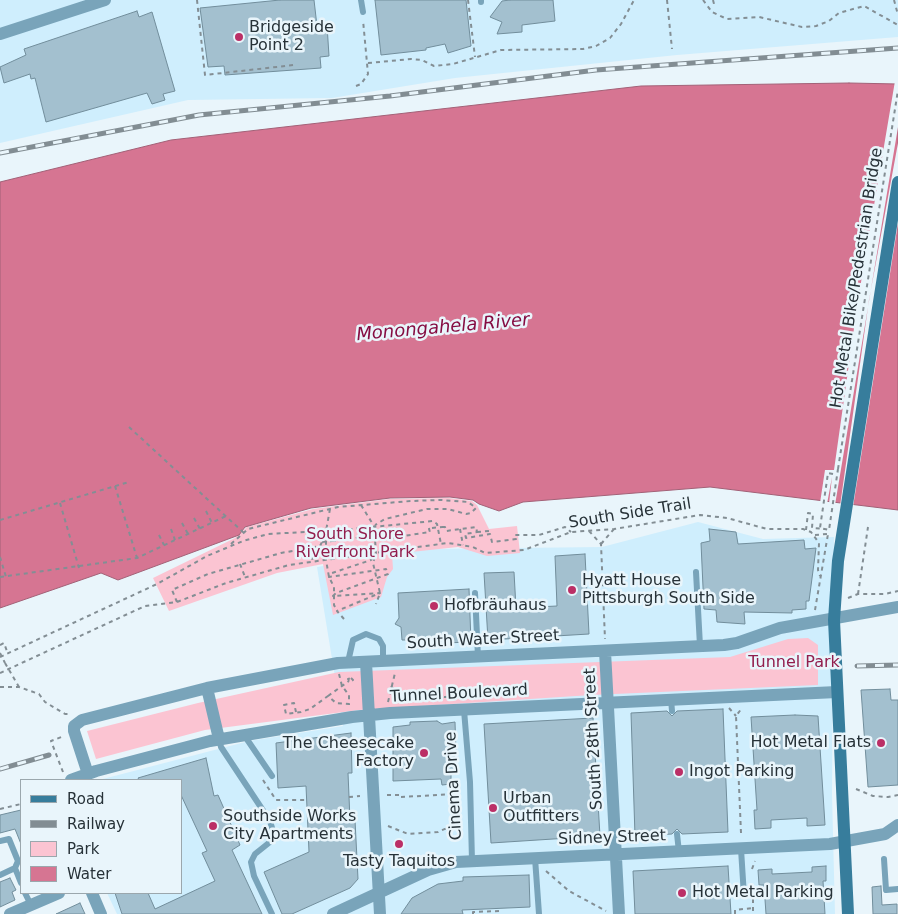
<!DOCTYPE html>
<meta charset="utf-8">
<style>
body{margin:0}
#map{position:relative;width:898px;height:914px;overflow:hidden;background:#e9f5fb;font-family:"DejaVu Sans",sans-serif}
canvas{display:block}
.legend{position:absolute;left:20px;top:779px;width:162px;height:115px;box-sizing:border-box;background:#e9f5fb;border:1px solid #9ba7ad;margin:0;padding:6px 9px;list-style:none;font-size:15px;color:#273238}
.legend li{display:flex;align-items:center;gap:10px;height:25px}
.legend b{width:25px;border:1px solid #9ba7ad}
</style>
<div id="map">
<canvas width="898" height="914"></canvas>
<ul class="legend">
<li><b style="height:6px;background:#377d9c"></b>Road</li>
<li><b style="height:6px;background:#828d93"></b>Railway</li>
<li><b style="height:14px;background:#fbc4d2"></b>Park</li>
<li><b style="height:14px;background:#d67592"></b>Water</li>
</ul>
</div>
<script>
const g = document.querySelector('canvas').getContext('2d');
g.lineJoin = 'round';
function fillPath(path, color) { g.fillStyle = color; g.fill(path, 'evenodd'); }
const poly = rows => new Path2D(rows.map(r => 'M' + r).join(''));
function strokePath(path, color, width, dash) { g.strokeStyle = color; g.lineWidth = width; g.lineCap = dash ? 'butt' : 'round'; g.setLineDash(dash || []); g.stroke(path); }
function write(font, color, halo, rows, align = 'center') {
  g.font = font + ' "DejaVu Sans",sans-serif'; g.lineWidth = 5; g.setLineDash([]); g.textBaseline = 'middle'; g.strokeStyle = halo; g.fillStyle = color; for (const [text, x, y, turn = 0] of rows) {
    g.save(); g.translate(x, y); g.rotate((+turn || 0) * Math.PI / 180); g.textAlign = isNaN(turn) ? turn : align; if (halo) g.strokeText(text, 0, 0); g.fillText(text, 0, 0); g.restore();
  }
}
fillPath(poly([
 [0,0,898,0,898,37,677,55,455,78,332,98,188,100,0,143],
 [698,522,763,539,834,537,832,794,835,914,117,914,107,893,181,893,181,780,99,780,249,741,343,726,317,567,429,549,602,547]
]), '#cfeefd');
fillPath(poly([
 [449,498,472,501,477,505,489,529,517,526,520,553,487,556,458,547,392,554,393,569,387,577,381,597,333,615,323,564,277,573,169,611,153,578,235,538,247,527,313,509,389,499],
 [808,638,818,645,818,685,592,695,359,710,205,730,96,759,87,731,198,703,339,672,730,657,788,639]
]), '#fbc4d2');
const water = poly([
 [849,83,898,84,898,510,710,487,523,502,499,511,479,504,473,500,450,497,390,498,311,508,245,527,239,535,118,580,101,573,0,608,0,182,171,140,641,86,849,83]
]);
fillPath(water, '#d67592');
strokePath(water, '#a26177', 1);
fillPath(poly([
 [895,81,898,81,898,127,835,505,829,504,832,477,827,504,820,503,825,470,834,470,858,300],
 [898,143,898,223,871,394,853,507,840,506,869,300]
]), '#e9f5fb');
const building = poly([
 [280,0,314,0,317,26,327,25,329,56,320,57,321,68,225,75,224,66,208,67,200,8,280,0],
 [375,0,466,0,471,46,448,53,445,44,426,48,426,50,381,55,375,0],
 [510,0,553,0,555,21,522,25,522,32,497,34,502,22,490,17,502,1,510,0],
 [137,11,139,17,152,12,175,91,163,94,165,100,152,104,147,93,46,122,35,78,31,79,30,74,4,83,0,67,26,55,24,49,137,11],
 [709,529,736,532,738,544,804,540,805,549,816,548,809,601,806,601,806,609,792,610,792,613,744,612,745,624,717,622,716,610,704,609,701,543,710,541,709,529],
 [585,554,589,634,488,640,484,573,514,572,516,608,557,606,555,556,585,554],
 [469,589,471,642,417,644,417,640,402,640,401,627,395,624,399,618,398,593,469,589],
 [890,689,891,700,898,700,898,785,868,787,861,690,890,689],
 [723,709,728,832,682,834,677,829,672,834,635,836,631,713,667,711,672,716,677,711,723,709],
 [795,715,818,716,825,825,807,826,807,818,771,820,771,828,755,829,754,810,757,810,751,717,795,715],
 [593,718,600,836,491,843,484,724,593,718],
 [437,721,442,724,455,722,456,753,454,753,455,774,451,774,451,784,442,785,441,779,393,781,393,727,410,725,410,722,437,721],
 [351,733,352,773,348,773,350,820,355,820,358,879,350,888,292,914,282,914,264,872,309,852,306,786,278,788,276,743,351,733],
 [206,758,214,796,218,795,240,845,232,850,262,914,122,914,115,893,148,893,155,909,215,881,202,853,207,851,181,795,181,780,139,780,138,778,206,758],
 [21,810,21,844,15,829,0,833,0,815,21,810],
 [728,866,731,914,635,914,633,871,728,866],
 [826,866,826,881,823,881,825,914,766,914,764,885,759,885,758,870,772,869,772,874,812,872,812,867,826,866],
 [529,875,530,907,462,910,463,914,401,914,412,898,438,884,463,881,463,877,529,875],
 [10,878,16,890,12,892,15,900,0,907,0,882,10,878],
 [881,886,882,905,897,904,897,914,873,914,872,887,881,886],
 [80,903,85,914,56,914,80,903]
]);
fillPath(building, '#a3c0cf');
strokePath(building, '#728e9c', 1);
strokePath(poly([
 [197,0,205,75,294,65],
 [468,0,475,57],
 [667,0,672,49],
 [703,0,712,12,727,19,759,17,802,27,816,26,829,21,839,13,864,6,898,25],
 [713,0,714,4,717,3],
 [894,0,898,15],
 [368,63,411,59,422,60,434,66,453,64,501,50,583,49,596,46,610,38,621,24,634,0],
 [356,86,361,84,368,74,363,20],
 [129,427,244,533],
 [838,469,898,90],
 [115,486,137,558],
 [60,503,79,568],
 [361,505,374,526,376,553,373,563,380,593,376,604],
 [330,509,326,531,326,560,329,577,334,587,334,605,337,611],
 [206,511,212,523],
 [194,518,200,529],
 [0,520,129,482],
 [182,523,188,534],
 [442,527,445,527,446,531,476,527,477,532,465,534,466,538,490,534,492,542,516,539,515,535,539,535,565,527,571,532],
 [171,529,175,540],
 [460,529,463,545],
 [806,530,808,513,813,514,812,528,825,529],
 [589,531,601,544,605,639],
 [477,532,489,531,490,533],
 [159,535,164,545],
 [380,535,383,534,383,539,430,532,429,529,432,528],
 [815,535,827,534],
 [332,541,370,536],
 [231,544,248,529,338,507,411,501,441,500,468,502,476,508,471,513,466,514,448,509,427,509,385,519,375,525],
 [601,544,614,529],
 [310,548,313,562],
 [0,557,6,577],
 [240,564,245,577],
 [0,577,137,558,226,516],
 [858,594,868,527],
 [848,598,858,594,885,594,898,591],
 [177,602,172,590,208,574,281,553,320,546,322,542],
 [815,610,828,534],
 [344,619,337,611,380,593,333,596,336,593,388,574,386,569,329,577,332,573,371,560,376,553],
 [0,645,4,643,8,654],
 [0,657,157,584,207,556,243,541,268,534,342,530,433,521,437,524,441,544],
 [5,663,19,687],
 [0,673,145,606,177,602,226,583,289,565,425,546,448,543,473,547,485,553,524,550,571,532,614,529,700,515,727,518,767,529,803,529,811,532,819,543,818,570,820,576],
 [339,674,342,686,349,695,349,705],
 [351,678,353,680,350,682,348,679,351,678],
 [391,686,396,692,445,697,473,695,473,698],
 [0,687,19,687,39,694,45,702,65,714,71,714],
 [328,696,349,681],
 [388,702,395,673],
 [729,708,736,716],
 [296,712,294,703,284,705,286,714,301,712,310,709,328,696,336,703,349,704],
 [63,772,51,741,64,736],
 [263,780,276,800,307,800],
 [856,789,873,796,888,797,898,795],
 [387,795,400,795],
 [349,797,360,796],
 [401,797,456,794],
 [0,809,21,804],
 [388,826,408,834,438,832,458,823],
 [741,833,736,716,742,708],
 [752,869,755,861],
 [546,871,569,891,606,911],
 [753,899,753,914],
 [473,914,473,912,499,911],
 [735,914,735,910,753,908]
]), '#838e94', 2, [4, 4]);
strokePath(poly([
 [361,0,363,12],
 [481,0,481,2],
 [696,572,700,646],
 [475,593,478,657],
 [348,662,353,640,366,634,379,639,383,646,383,661],
 [671,699,672,711],
 [464,710,470,782,472,861],
 [244,735,272,776],
 [219,739,221,747,270,821,273,831,270,842,255,854,251,862,254,876,272,914],
 [677,834,679,852],
 [0,841,9,839,18,861,15,868,21,883],
 [741,849,744,896],
 [535,858,539,914],
 [884,859,886,890,898,889],
 [0,875,15,868],
 [25,893,31,905]
]), '#79a4ba', 6);
strokePath(poly([
 [0,34,105,0],
 [605,651,619,914],
 [366,662,380,914],
 [207,688,219,739],
 [88,774,74,731,74,726,82,720,207,688,338,663,724,645,737,643,780,628,898,607],
 [71,780,96,771,210,741,352,717,390,713,837,692],
 [92,893,101,914],
 [10,914,59,893],
 [333,914,428,870,456,862,830,844,885,834,898,825]
]), '#79a4ba', 12);
strokePath(poly([
 [848,914,834,620,838,561,898,182]
]), '#377d9c', 12);
const rail = poly([
 [0,153,199,115,390,96,596,70,898,48],
 [857,666,898,665],
 [0,769,49,755]
]);
strokePath(rail, '#828d93', 5);
strokePath(rail, '#e9f5fb', 3, [9]);
strokePath(poly([
 [833,474,828,473,820,528,829,530,838,469],
 [432,528,442,527],
 [370,536,380,535],
 [322,542,332,541],
 [0,653,5,663]
]), '#838e94', 2, [4, 4]);
for (const [x, y, r, color] of [
 [239,37,5,"#bb2f66"],
 [572,590,5,"#bb2f66"],
 [434,606,5,"#bb2f66"],
 [881,743,5,"#bb2f66"],
 [424,753,5,"#bb2f66"],
 [679,772,5,"#bb2f66"],
 [493,808,5,"#bb2f66"],
 [213,826,5,"#bb2f66"],
 [399,844,5,"#bb2f66"],
 [682,893,5,"#bb2f66"]
]) { const dot = new Path2D(); dot.arc(x, y, r, 0, 2 * Math.PI); g.fillStyle = color; g.fill(dot); strokePath(dot, '#e9f5fb', 2); }
write('16px', '#273238', '#e9f5fb', [
 ["Bridgeside",249,28],
 ["Point 2",249,46],
 ["Hyatt House",582,581],
 ["Pittsburgh South Side",582,599],
 ["Hofbräuhaus",444,606],
 ["Hot Metal Flats",871,743,"right"],
 ["The Cheesecake",414,744,"right"],
 ["Factory",414,762,"right"],
 ["Ingot Parking",689,772],
 ["Urban",503,799],
 ["Outfitters",503,817],
 ["Southside Works",223,817],
 ["City Apartments",223,835],
 ["Tasty Taquitos",399,862,"center"],
 ["Hot Metal Parking",692,893]
], 'left');
write('16px', '#273238', '#e9f5fb', [
 ["Hot Metal Bike/Pedestrian Bridge",857,278,-81],
 ["South Side Trail",630,514,-9],
 ["South Water Street",483,640,-3],
 ["Tunnel Boulevard",459,694,-3],
 ["South 28th Street",594,739,-93],
 ["Cinema Drive",454,786,-93],
 ["Sidney Street",612,838,-2]
]);
write('16px', '#921e4d', '#e9f5fb', [
 ["South Shore",355,535],
 ["Riverfront Park",355,553],
 ["Tunnel Park",794,663]
]);
write('italic 18px', '#850c42', '#e9f5fb', [
 ["Monongahela River",443,328,-5]
]);
</script>
